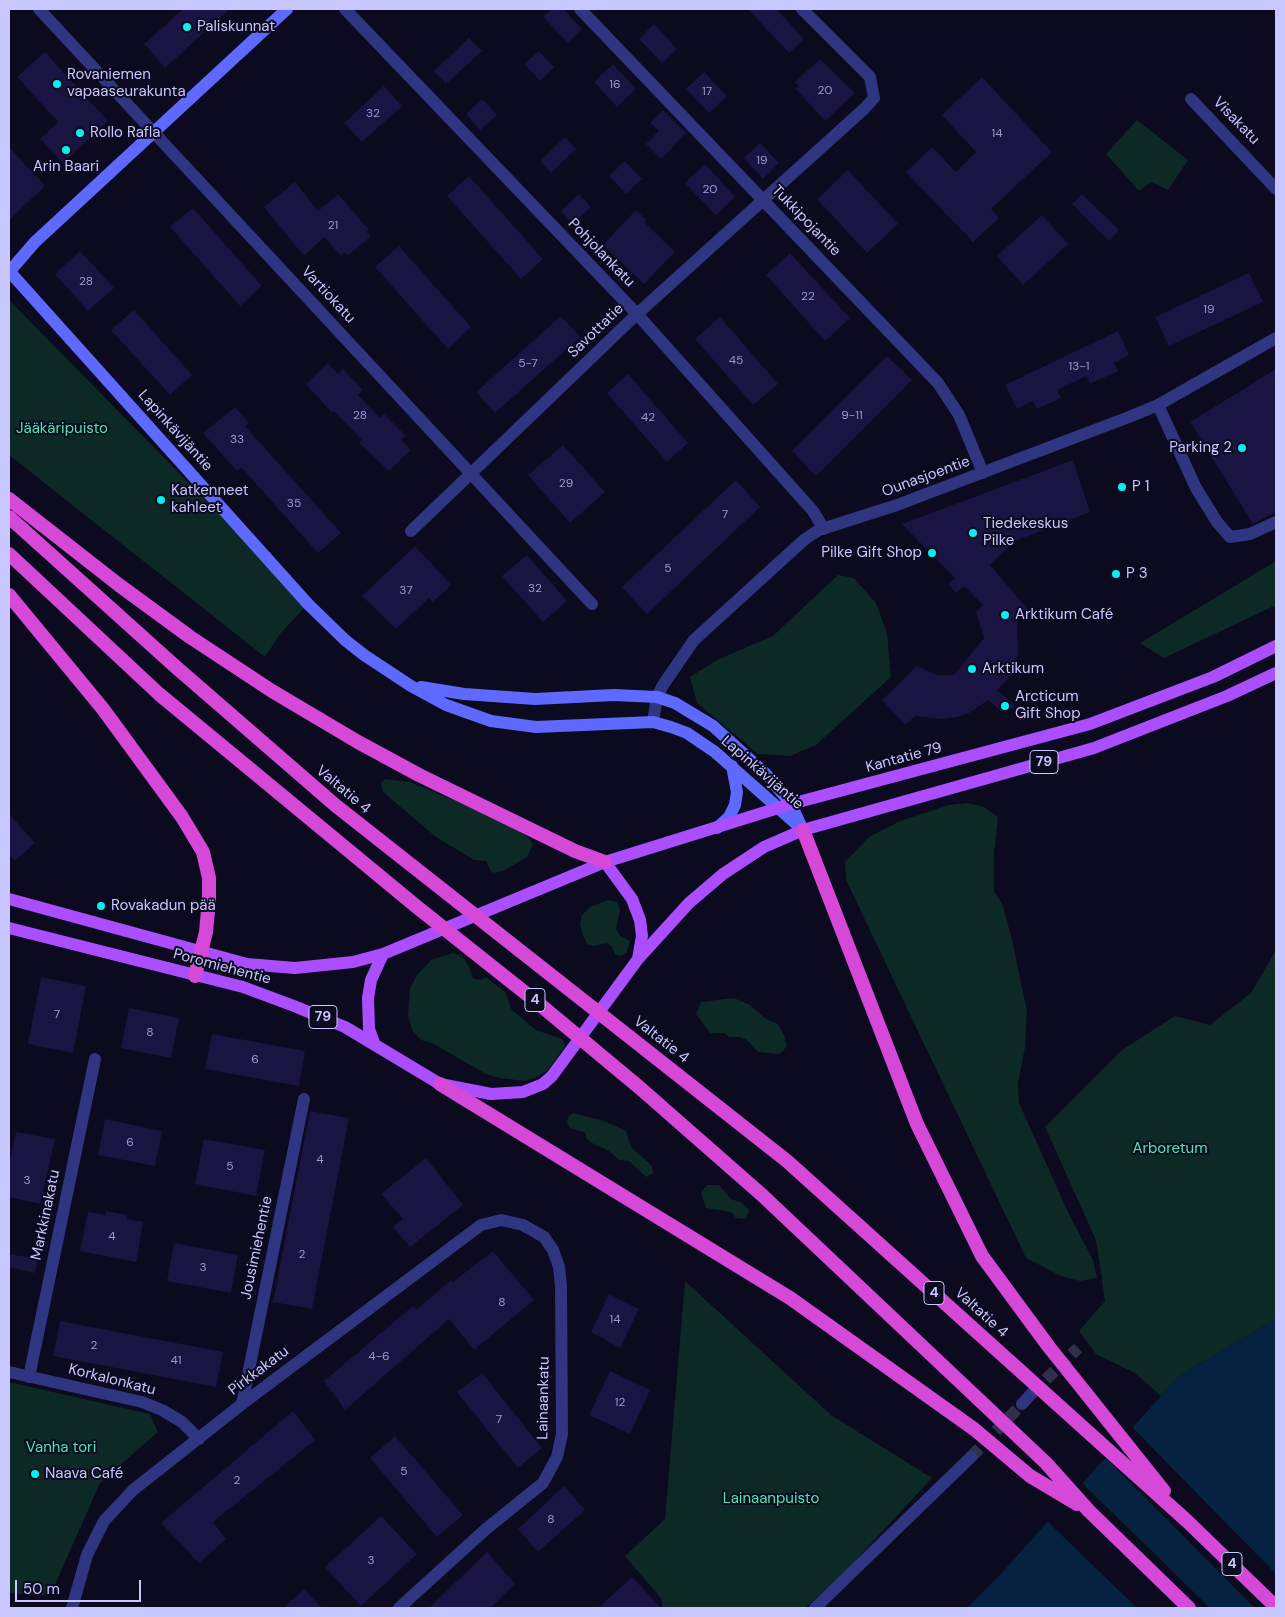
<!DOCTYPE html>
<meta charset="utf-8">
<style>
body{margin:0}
#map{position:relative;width:1285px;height:1617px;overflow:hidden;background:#0b0a1e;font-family:"DM Sans",sans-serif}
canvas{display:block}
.frame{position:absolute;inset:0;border:10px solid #c8c7ff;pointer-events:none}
.scale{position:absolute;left:15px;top:1580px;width:126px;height:22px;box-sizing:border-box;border:2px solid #c8c7ff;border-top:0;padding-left:6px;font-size:15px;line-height:18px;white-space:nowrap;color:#c8c7ff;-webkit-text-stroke:4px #0b0a1e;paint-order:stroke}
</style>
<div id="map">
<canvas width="1285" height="1617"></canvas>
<div class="frame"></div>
<div class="scale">50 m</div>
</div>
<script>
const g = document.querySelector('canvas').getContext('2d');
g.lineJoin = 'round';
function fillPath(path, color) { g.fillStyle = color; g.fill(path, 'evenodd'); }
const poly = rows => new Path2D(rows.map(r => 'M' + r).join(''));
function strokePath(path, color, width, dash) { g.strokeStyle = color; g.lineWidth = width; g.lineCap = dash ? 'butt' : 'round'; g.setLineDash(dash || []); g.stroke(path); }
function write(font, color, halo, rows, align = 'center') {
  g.font = font + ' "DM Sans",sans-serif'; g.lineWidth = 4; g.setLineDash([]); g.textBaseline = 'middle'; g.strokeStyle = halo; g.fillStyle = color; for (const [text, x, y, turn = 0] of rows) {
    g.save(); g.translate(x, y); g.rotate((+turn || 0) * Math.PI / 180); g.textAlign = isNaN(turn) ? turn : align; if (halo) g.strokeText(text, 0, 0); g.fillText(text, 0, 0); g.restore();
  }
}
fillPath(poly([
 [1137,120,1188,160,1168,190,1151,182,1139,191,1106,154],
 [9,300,308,604,280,634,265,657,9,455],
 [1276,561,1276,605,1164,658,1140,643],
 [838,575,854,578,876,603,887,633,891,677,816,745,790,756,758,754,697,703,690,677,719,659,773,636],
 [385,779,410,782,470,807,517,830,528,837,533,844,527,857,503,871,492,873,486,861,474,860,436,837,383,792,381,783],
 [967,803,984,807,998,817,994,854,994,891,1003,906,1012,940,1027,1011,1025,1047,1018,1084,1019,1103,1068,1212,1093,1260,1097,1278,1080,1281,1061,1276,1026,1258,846,880,845,862,869,837,900,821,949,805],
 [608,900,617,902,620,910,616,929,620,936,630,941,626,953,621,956,615,955,612,946,606,943,594,946,587,944,582,932,580,923,582,915,590,907],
 [1276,950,1276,1319,1179,1376,1161,1396,1135,1373,1096,1354,1079,1331,1105,1301,1096,1240,1045,1127,1122,1050,1175,1016,1210,1025,1251,993],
 [453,953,462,956,469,967,473,978,480,980,486,977,506,993,511,1009,536,1030,562,1039,565,1046,548,1070,535,1078,525,1081,500,1078,486,1074,432,1043,421,1040,412,1030,408,1016,410,988,417,975,431,960],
 [734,998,750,1005,766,1019,778,1024,784,1035,787,1046,783,1051,779,1054,758,1052,747,1040,739,1037,729,1037,724,1033,710,1033,696,1014,701,1002],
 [573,1113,604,1121,626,1131,631,1147,652,1166,653,1173,646,1177,629,1161,619,1160,609,1151,592,1143,586,1138,586,1133,570,1128,567,1122,569,1116],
 [707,1185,719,1185,731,1199,742,1203,749,1210,746,1219,736,1218,731,1212,706,1208,701,1192],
 [685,1281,831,1415,932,1478,852,1564,805,1608,663,1608,661,1598,625,1556,665,1519],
 [9,1382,150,1414,158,1432,100,1483,50,1596,9,1593]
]), '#0c2925');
fillPath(poly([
 [1276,1319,1276,1608,967,1608,997,1578,1179,1376]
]), '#062241');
fillPath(poly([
 [1131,1426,1276,1574,1276,1608,1255,1608,1104,1456],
 [1081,1482,1210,1608,1137,1608,1046,1520]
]), '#0b0a1e');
fillPath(poly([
 [183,9,230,9,165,68,144,44],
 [552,9,563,9,582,29,568,43,543,17],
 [748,9,776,9,804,39,789,53],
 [654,24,677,49,662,63,639,39],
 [469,38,482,51,446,84,434,71],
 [539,51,554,67,540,81,524,64],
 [45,52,108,121,63,163,40,139,58,122,17,77],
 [820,59,855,93,825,121,795,88,799,86,795,82],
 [613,64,636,89,617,107,594,82],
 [704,72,727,96,709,113,686,89],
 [982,77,1052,152,991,209,999,218,973,242,906,172,932,147,956,172,976,152,942,115],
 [384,86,402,106,362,142,344,123],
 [482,99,497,115,480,130,466,114],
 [663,110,686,133,661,159,646,144,659,131,650,123],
 [565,137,576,149,551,173,540,161],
 [760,143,779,163,763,179,744,158],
 [9,147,45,186,9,220],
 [625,161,642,179,626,194,609,176],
 [705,164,735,197,716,215,685,183],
 [848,170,898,224,867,253,817,199],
 [469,176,543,259,521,279,447,196],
 [295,182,318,211,338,194,369,230,367,232,371,236,348,256,344,252,341,256,324,237,304,256,264,207],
 [579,194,591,207,573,224,561,211],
 [1082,194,1119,230,1109,241,1072,204],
 [193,208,262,286,240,306,170,227],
 [636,210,646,220,644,222,675,252,644,284,603,245],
 [1042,215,1068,244,1023,285,997,256],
 [399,246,471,327,448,349,375,267],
 [80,251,114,288,88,311,55,274],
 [790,253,850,318,825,341,766,275],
 [1249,273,1263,302,1169,346,1155,317],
 [134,310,192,375,170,395,111,330],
 [561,316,580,337,495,413,476,392],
 [720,317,778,384,753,405,695,339],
 [1118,331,1129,355,1114,363,1118,371,1090,384,1086,376,1057,390,1061,398,1037,409,1033,401,1017,409,1005,385],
 [887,356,912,380,816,476,792,451],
 [328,363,338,374,343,369,363,390,358,395,380,418,384,414,406,436,401,440,411,450,389,471,359,443,362,440,334,411,332,413,306,384],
 [1276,369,1276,512,1253,524,1190,422],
 [628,374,688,443,667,462,607,393],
 [235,407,249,423,245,426,341,533,318,553,242,468,237,471,203,433],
 [563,445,605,492,570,523,528,475],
 [1073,460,1090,512,1015,541,990,565,1029,611,1017,622,1018,652,1015,666,1008,679,997,690,1017,707,1002,712,988,700,969,713,957,717,942,719,915,716,905,725,882,700,917,666,937,675,954,675,984,638,976,612,983,605,964,586,956,593,948,584,955,578,902,524],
 [736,480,760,507,647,614,622,587],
 [415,546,451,585,433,602,429,598,396,629,362,596],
 [527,555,567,601,543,622,502,576],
 [9,814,35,843,15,861,9,855],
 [41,977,86,986,73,1053,28,1044],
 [129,1008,179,1018,171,1058,121,1048],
 [212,1034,305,1051,299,1086,205,1069],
 [310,1111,349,1118,312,1309,273,1302],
 [105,1119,162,1131,155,1166,98,1155],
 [16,1132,55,1139,40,1204,9,1197,9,1165],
 [204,1139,265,1150,256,1196,195,1184],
 [426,1158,463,1205,410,1247,393,1227,403,1219,381,1194],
 [106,1211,127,1215,126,1219,143,1222,136,1262,80,1251,88,1212,106,1215],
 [174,1243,238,1255,231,1293,167,1281],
 [493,1251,534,1300,474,1350,449,1319,345,1410,324,1381,413,1306,416,1310,451,1280,453,1282],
 [9,1254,38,1259,35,1273,9,1267],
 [609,1294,639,1309,620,1348,591,1332],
 [60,1321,223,1352,216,1387,53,1356],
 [610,1371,650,1390,630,1434,589,1415],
 [482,1373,542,1448,518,1468,457,1392],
 [293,1411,315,1440,213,1522,226,1539,199,1563,161,1523],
 [395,1436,463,1515,437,1537,370,1458],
 [564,1486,585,1510,538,1552,518,1529],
 [381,1516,417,1554,361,1606,325,1567],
 [487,1552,515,1584,490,1608,429,1608],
 [632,1577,661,1608,598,1608],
 [304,1589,322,1608,284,1608]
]), '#191441');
strokePath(poly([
 [1033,1392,1078,1348],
 [971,1457,1022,1404]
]), '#31304b', 12, [12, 6]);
strokePath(poly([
 [39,9,592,604],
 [345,9,637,314,813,511,824,529],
 [580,9,938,383,959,415,983,473],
 [1191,99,1276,189],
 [1158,405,1196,488,1217,522,1230,537,1250,534,1276,522],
 [411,531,637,314,864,109,874,98,870,77,802,9],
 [9,1372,142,1402,162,1410,182,1422,199,1439],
 [29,1377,95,1059],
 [242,1404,304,1099],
 [1022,1404,1033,1392],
 [72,1608,87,1555,104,1521,133,1490,242,1404,481,1225,501,1220,523,1225,544,1237,553,1250,559,1267,561,1286,562,1434,557,1457,543,1483,486,1529,399,1608],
 [815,1608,971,1457]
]), '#303582', 12);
strokePath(poly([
 [653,722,657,697,663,685,694,640,805,539,819,530,897,505,1129,417,1158,405,1276,338]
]), '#303582', 12);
strokePath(poly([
 [9,271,308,604,345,640,364,655,411,686,446,705,491,721,536,727,653,722,671,727,687,733,715,752,803,830],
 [9,272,35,242,287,9],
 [421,687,464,694,535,699,614,695,657,697,675,703,713,726,766,774,791,804,802,828],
 [717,828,729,817,735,805,737,792,732,766]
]), '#5e6aff', 12);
strokePath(poly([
 [605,862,632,899,640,920,642,936,638,959],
 [9,899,247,964,295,968,353,962,383,954,605,862,791,804,1090,724,1213,677,1276,646],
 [9,928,243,987,294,1006,345,1027,440,1084,491,1094,523,1092,543,1084,552,1076,638,959,689,903,723,874,764,847,803,830,1094,748,1227,696,1276,673],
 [375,1045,369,1029,368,998,371,980,383,954]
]), '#ab4eff', 12);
strokePath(poly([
 [9,499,119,585,190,637,272,691,358,742,419,775,575,851,605,862],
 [9,517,177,668,335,805,787,1161,1187,1521,1276,1607],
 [9,554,159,694,417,907,538,1003,640,1088,762,1195,1046,1463,1089,1511,1189,1608],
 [9,595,103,709,182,817,203,852,209,878,209,900,206,932,195,976],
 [803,830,917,1124,982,1256,1049,1347,1164,1491],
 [440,1084,790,1298,974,1429,1030,1476,1077,1504]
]), '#d548d8', 14);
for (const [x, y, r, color] of [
 [187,27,5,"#00f2f2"],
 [57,84,5,"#00f2f2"],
 [80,133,5,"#00f2f2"],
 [66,150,5,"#00f2f2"],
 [1242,448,5,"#00f2f2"],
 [1122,487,5,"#00f2f2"],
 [161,500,5,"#00f2f2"],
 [973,533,5,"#00f2f2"],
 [932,553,5,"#00f2f2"],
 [1116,574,5,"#00f2f2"],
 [1005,615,5,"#00f2f2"],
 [972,669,5,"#00f2f2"],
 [1005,706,5,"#00f2f2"],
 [101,906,5,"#00f2f2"],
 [35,1474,5,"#00f2f2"]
]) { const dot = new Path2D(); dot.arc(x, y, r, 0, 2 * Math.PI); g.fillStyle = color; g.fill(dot); strokePath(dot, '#0b0a1e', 2); }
write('12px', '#9c9ad0', null, [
 ["16",615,85],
 ["20",825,91],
 ["17",707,92],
 ["32",373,114],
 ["14",997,134],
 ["19",762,161],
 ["20",710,190],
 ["21",333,226],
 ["28",86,282],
 ["22",808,297],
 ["19",1209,310],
 ["45",736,361],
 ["5-7",528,364],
 ["13-1",1079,367],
 ["28",360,416],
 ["9-11",852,416],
 ["42",648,418],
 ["33",237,440],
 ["29",566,484],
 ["35",294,504],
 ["7",725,515],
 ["5",668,569],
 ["32",535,589],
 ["37",406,591],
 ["7",57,1015],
 ["8",150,1033],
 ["6",255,1060],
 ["6",130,1143],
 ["4",320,1160],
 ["5",230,1167],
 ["3",27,1181],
 ["4",112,1237],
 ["2",302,1255],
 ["3",203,1268],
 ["8",502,1303],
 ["14",615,1320],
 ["2",94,1346],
 ["4-6",379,1357],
 ["41",176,1361],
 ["12",620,1403],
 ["7",499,1420],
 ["5",404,1472],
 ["2",237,1481],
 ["8",551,1520],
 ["3",371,1561]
]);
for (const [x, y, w] of [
 [1044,762,28],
 [535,1000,20],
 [323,1017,28],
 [934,1293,20],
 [1232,1564,20]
]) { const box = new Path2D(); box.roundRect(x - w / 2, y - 11.5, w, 23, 4); g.fillStyle = '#0b0a1e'; g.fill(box); strokePath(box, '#c8c7ff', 1); }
write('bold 14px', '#c8c7ff', null, [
 ["79",1044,762],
 ["4",535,1000],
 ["79",323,1017],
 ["4",934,1293],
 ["4",1232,1564]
]);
write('15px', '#c8c7ff', '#0b0a1e', [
 ["Paliskunnat",197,27],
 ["Rovaniemen",67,75],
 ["vapaaseurakunta",67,92],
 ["Rollo Rafla",90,133],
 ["Arin Baari",66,167,"center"],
 ["Parking 2",1232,448,"right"],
 ["P 1",1132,487],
 ["Katkenneet",171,491],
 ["kahleet",171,508],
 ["Tiedekeskus",983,524],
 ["Pilke",983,541],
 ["Pilke Gift Shop",922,553,"right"],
 ["P 3",1126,574],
 ["Arktikum Café",1015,615],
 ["Arktikum",982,669],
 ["Arcticum",1015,697],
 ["Gift Shop",1015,714],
 ["Rovakadun pää",111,906],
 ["Naava Café",45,1474]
], 'left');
write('15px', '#c8c7ff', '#0b0a1e', [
 ["Visakatu",1236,121,46],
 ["Tukkipojantie",806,221,46],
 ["Pohjolankatu",601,253,46],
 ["Vartiokatu",328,295,47],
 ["Savottatie",596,331,-44],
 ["Lapinkävijäntie",175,431,48],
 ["Ounasjoentie",926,477,-20],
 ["Kantatie 79",904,758,-15],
 ["Lapinkävijäntie",762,773,41],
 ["Valtatie 4",343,790,40],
 ["Poromiehentie",222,967,15],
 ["Valtatie 4",661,1040,38],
 ["Markkinakatu",46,1215,-78],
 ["Jousimiehentie",257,1248,-78],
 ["Valtatie 4",981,1313,42],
 ["Pirkkakatu",259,1371,-37],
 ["Korkalonkatu",112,1380,14],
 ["Lainaankatu",544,1398,-89]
]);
write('15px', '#48eab1', '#0b0a1e', [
 ["Jääkäripuisto",62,429],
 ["Arboretum",1170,1149],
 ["Vanha tori",61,1448],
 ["Lainaanpuisto",771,1499]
]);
</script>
